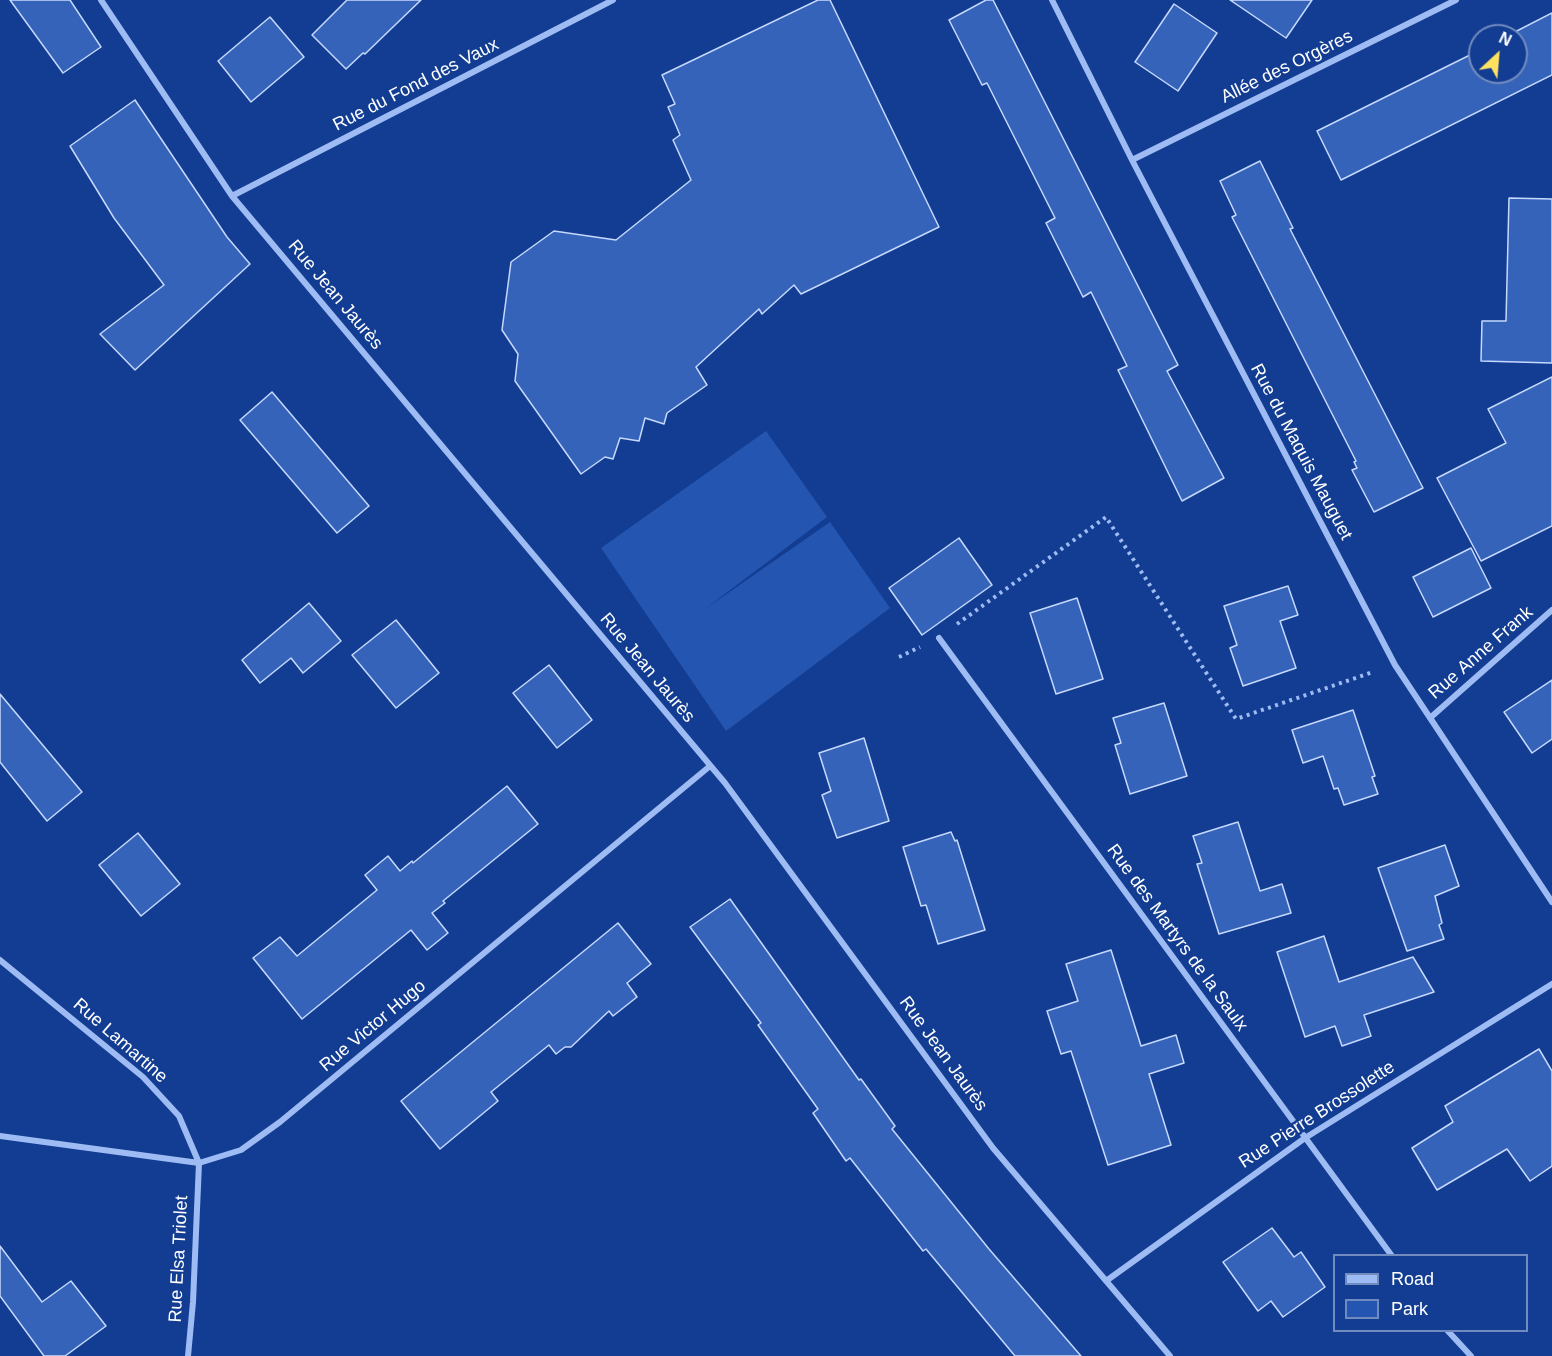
<!DOCTYPE html>
<meta charset="utf-8">
<style>
body{margin:0}
#map{position:relative;width:1552px;height:1356px;overflow:hidden;background:#123d92;font-family:Helvetica,sans-serif}
canvas{display:block}
.legend{position:absolute;left:1333px;top:1254px;width:195px;height:78px;box-sizing:border-box;background:#123d92;border:2px solid #718bbe;margin:0;padding:8px 10px;list-style:none;font-size:18px;color:#fff}
.legend li{display:flex;align-items:center;gap:12px;height:30px}
.legend b{width:30px;border:2px solid #718bbe}
.north{position:absolute;left:1468px;top:24px;width:60px;height:60px;box-sizing:border-box;background:#123d92;border:2px solid #718bbe;border-radius:50%;rotate:26deg;font-size:16px;font-weight:700;line-height:24px;text-align:center;color:#fff}
.north::after{content:'';display:block;margin:auto;width:21px;height:27px;background:#ffe160;clip-path:polygon(50% 0,100% 100%,50% 72%,0 100%)}
</style>
<div id="map">
<canvas width="1552" height="1356"></canvas>
<ul class="legend">
<li><b style="height:8px;background:#9ebcf3"></b>Road</li>
<li><b style="height:16px;background:#2355b1"></b>Park</li>
</ul>
<div class="north">N</div>
</div>
<script>
const g = document.querySelector('canvas').getContext('2d');
g.lineJoin = 'round';
function fillPath(path, color) { g.fillStyle = color; g.fill(path, 'evenodd'); }
const poly = rows => new Path2D(rows.map(r => 'M' + r).join(''));
function strokePath(path, color, width, dash) { g.strokeStyle = color; g.lineWidth = width; g.lineCap = dash ? 'butt' : 'round'; g.setLineDash(dash || []); g.stroke(path); }
function write(font, color, halo, rows, align = 'center') {
  g.font = font + ' Helvetica,sans-serif'; g.lineWidth = 5; g.setLineDash([]); g.textBaseline = 'middle'; g.strokeStyle = halo; g.fillStyle = color; for (const [text, x, y, turn = 0] of rows) {
    g.save(); g.translate(x, y); g.rotate((+turn || 0) * Math.PI / 180); g.textAlign = isNaN(turn) ? turn : align; if (halo) g.strokeText(text, 0, 0); g.fillText(text, 0, 0); g.restore();
  }
}
fillPath(poly([
 [766,431,827,517,705,609,830,522,890,608,726,731,601,548]
]), '#2355b1');
const building = poly([
 [10,0,70,0,101,47,63,73,10,0],
 [347,0,421,0,365,54,363,53,346,69,312,35,347,0],
 [818,0,830,0,939,227,801,294,794,285,762,314,759,309,696,367,707,385,667,413,664,424,645,418,639,441,620,438,613,459,605,457,581,474,515,381,518,354,502,330,511,262,554,231,616,240,691,180,673,140,680,135,668,107,675,104,662,75,818,0],
 [986,0,993,0,1178,365,1167,371,1224,478,1182,501,1118,370,1127,366,1091,292,1083,297,1046,223,1055,218,987,83,982,85,949,20,986,0],
 [1230,0,1312,0,1286,38,1230,0],
 [1174,4,1217,33,1178,91,1135,62,1174,4],
 [1552,13,1552,75,1341,180,1317,131,1480,50,1480,72,1516,72,1516,36,1507,36,1552,13],
 [270,17,304,57,251,102,218,61,270,17],
 [135,100,227,237,250,264,135,370,100,334,164,285,114,218,70,146,135,100],
 [1260,161,1293,228,1290,229,1423,488,1374,512,1352,470,1357,468,1354,462,1356,461,1232,217,1236,215,1220,181,1260,161],
 [1509,198,1552,199,1552,363,1481,361,1482,321,1506,321,1509,198],
 [1552,377,1552,526,1481,561,1437,478,1506,443,1488,409,1552,377],
 [272,392,369,506,337,533,240,420,272,392],
 [959,538,992,585,922,635,889,588,959,538],
 [1471,548,1491,588,1433,617,1413,577,1471,548],
 [1288,586,1298,615,1280,621,1296,668,1243,686,1230,648,1237,645,1224,606,1288,586],
 [1077,598,1103,679,1056,694,1030,613,1077,598],
 [309,603,341,641,303,673,291,658,260,683,242,660,309,603],
 [396,620,439,673,396,708,352,655,396,620],
 [549,665,592,720,557,748,513,693,549,665],
 [1552,680,1552,739,1532,753,1504,712,1552,680],
 [0,694,82,792,47,821,0,762,0,694],
 [1164,703,1187,776,1130,794,1115,745,1121,743,1113,718,1164,703],
 [1353,710,1375,776,1372,777,1378,794,1344,805,1338,788,1334,789,1323,756,1303,763,1292,730,1353,710],
 [864,738,889,821,837,838,822,795,831,791,819,753,864,738],
 [507,786,538,824,443,901,445,903,432,913,448,933,427,950,411,930,302,1019,253,958,280,937,297,956,377,890,365,875,388,856,400,871,412,861,413,863,507,786],
 [1238,822,1260,891,1282,884,1291,913,1219,934,1197,864,1202,863,1193,836,1238,822],
 [951,832,955,841,957,840,985,930,938,944,926,905,921,906,903,847,951,832],
 [138,833,180,884,141,916,99,865,138,833],
 [1445,845,1459,886,1435,896,1442,923,1439,925,1444,939,1407,951,1378,868,1445,845],
 [730,899,859,1080,861,1079,895,1126,892,1129,989,1249,1081,1356,1015,1356,926,1249,923,1251,850,1158,846,1161,813,1113,818,1109,758,1025,761,1023,690,927,730,899],
 [618,923,651,964,627,983,637,997,613,1016,609,1011,571,1047,565,1047,556,1054,549,1045,491,1092,498,1101,440,1149,401,1101,618,923],
 [1324,936,1339,982,1413,957,1434,992,1364,1015,1371,1036,1342,1046,1335,1026,1305,1037,1277,952,1324,936],
 [1111,950,1141,1046,1176,1035,1184,1063,1149,1074,1171,1145,1108,1165,1071,1051,1061,1054,1047,1011,1078,1001,1066,964,1111,950],
 [1539,1049,1552,1071,1552,1166,1530,1181,1507,1149,1437,1190,1412,1148,1453,1122,1445,1106,1539,1049],
 [1272,1228,1294,1257,1301,1252,1325,1287,1283,1317,1271,1301,1258,1311,1223,1262,1272,1228],
 [0,1246,42,1302,71,1281,106,1326,65,1356,44,1356,0,1296,0,1246]
]);
fillPath(building, '#3563ba');
strokePath(building, '#c6d9fd', 1.5);
strokePath(poly([
 [957,624,1106,517,1236,719,1373,672],
 [899,657,920,647]
]), '#9ebcf3', 4, [3, 4.5]);
strokePath(poly([
 [101,0,232,196,725,783,993,1148,1170,1356],
 [1052,0,1132,160,1395,665,1552,902],
 [1132,160,1456,0],
 [232,196,613,0],
 [939,638,1392,1256],
 [1430,718,1552,610],
 [0,960,143,1077,179,1116,199,1163,193,1302,188,1356],
 [0,1136,199,1163,241,1150,280,1122,710,766],
 [1106,1281,1305,1138,1552,984],
 [1447,1330,1471,1356]
]), '#9ebcf3', 6);
write('18px', '#fff', '#123d92', [
 ["Allée des Orgères",1287,67,-26],
 ["Rue du Fond des Vaux",416,85,-27],
 ["Rue Jean Jaurès",335,295,50],
 ["Rue du Maquis Mauguet",1301,452,62],
 ["Rue Anne Frank",1481,653,-41],
 ["Rue Jean Jaurès",647,668,50],
 ["Rue des Martyrs de la Saulx",1177,938,54],
 ["Rue Victor Hugo",373,1026,-40],
 ["Rue Lamartine",120,1041,41],
 ["Rue Jean Jaurès",943,1054,54],
 ["Rue Pierre Brossolette",1317,1115,-33],
 ["Rue Elsa Triolet",179,1259,-87]
]);
</script>
